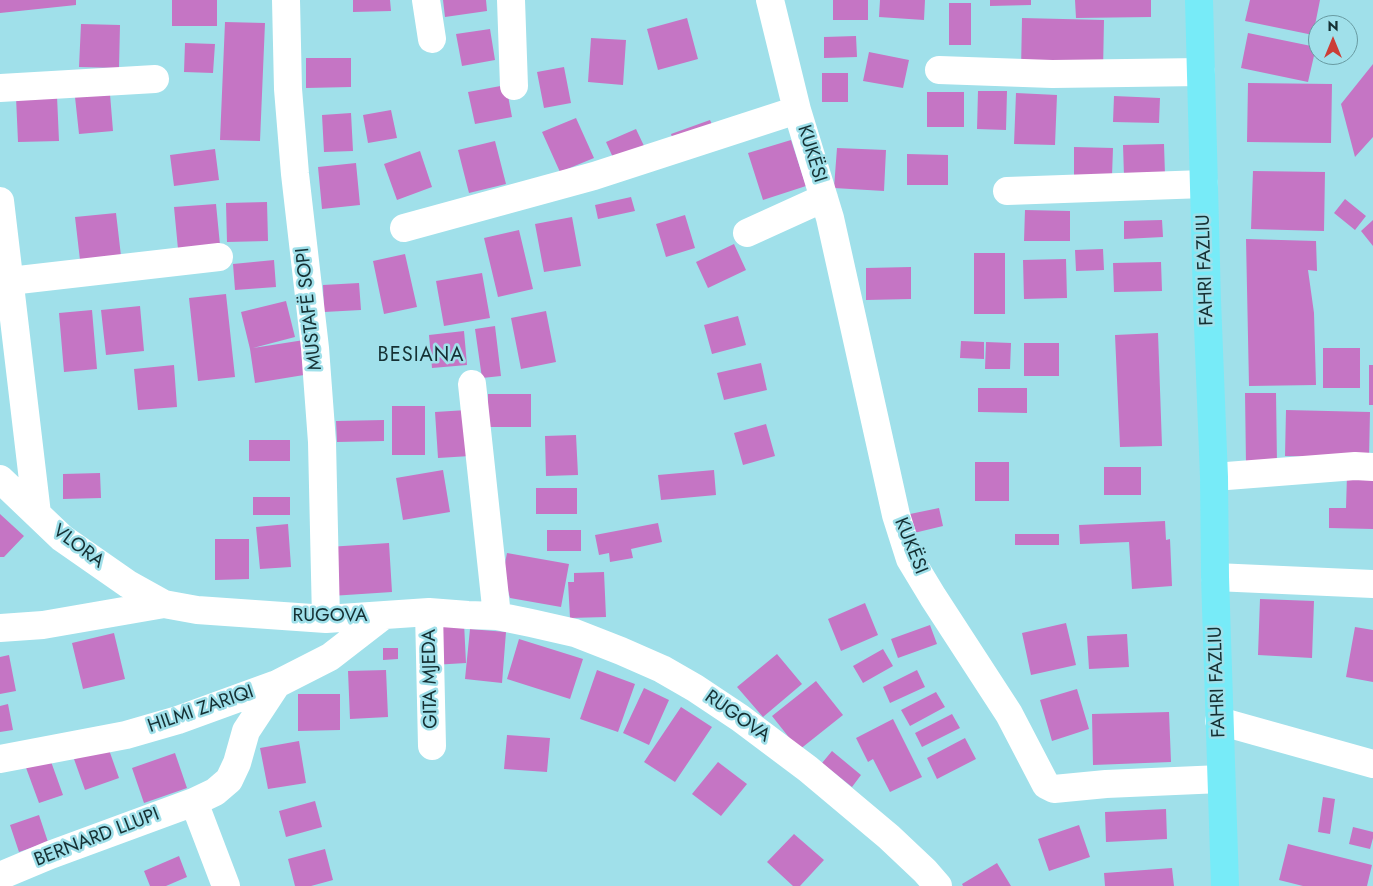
<!DOCTYPE html>
<meta charset="utf-8">
<style>
body{margin:0}
#map{position:relative;width:1373px;height:886px;overflow:hidden;background:#a0e0ea;font-family:Jost,sans-serif}
canvas{display:block}
.north{position:absolute;left:1308px;top:15px;width:50px;height:50px;box-sizing:border-box;background:#a0e0ea;border:1px solid #689aa1;border-radius:50%;rotate:0deg;font-size:14px;font-weight:700;line-height:20px;text-align:center;color:#153033}
.north::after{content:'';display:block;margin:auto;width:18px;height:22px;background:#cc3e36;clip-path:polygon(50% 0,100% 100%,50% 72%,0 100%)}
</style>
<div id="map">
<canvas width="1373" height="886"></canvas>
<div class="north">N</div>
</div>
<script>
const g = document.querySelector('canvas').getContext('2d');
g.lineJoin = 'round';
function fillPath(path, color) { g.fillStyle = color; g.fill(path, 'evenodd'); }
const poly = rows => new Path2D(rows.map(r => 'M' + r).join(''));
function strokePath(path, color, width, dash) { g.strokeStyle = color; g.lineWidth = width; g.lineCap = dash ? 'butt' : 'round'; g.setLineDash(dash || []); g.stroke(path); }
function write(font, color, halo, rows, align = 'center') {
  g.font = font + ' Jost,sans-serif'; g.lineWidth = 5; g.setLineDash([]); g.textBaseline = 'middle'; g.strokeStyle = halo; g.fillStyle = color; for (const [text, x, y, turn = 0] of rows) {
    g.save(); g.translate(x, y); g.rotate((+turn || 0) * Math.PI / 180); g.textAlign = isNaN(turn) ? turn : align; if (halo) g.strokeText(text, 0, 0); g.fillText(text, 0, 0); g.restore();
  }
}
fillPath(poly([
 [0,0,76,0,76,5,0,13],
 [172,0,217,0,217,26,172,26],
 [353,0,390,0,391,11,353,12],
 [443,0,486,0,487,11,445,17],
 [833,0,868,0,868,20,833,20],
 [880,0,925,0,924,20,879,17],
 [990,0,1031,0,1031,5,990,6],
 [1075,0,1151,0,1151,17,1076,18],
 [1250,0,1320,0,1313,35,1245,21],
 [949,3,971,3,971,45,949,45],
 [687,18,698,59,658,70,647,29],
 [1022,18,1104,20,1103,71,1021,70],
 [225,22,265,23,260,141,220,140],
 [81,24,120,25,119,68,79,67],
 [490,29,495,60,462,66,456,34],
 [1248,33,1316,47,1308,82,1241,68],
 [856,36,857,57,824,58,824,37],
 [591,38,626,40,623,85,588,82],
 [185,43,215,44,213,73,184,72],
 [869,52,909,60,903,88,863,81],
 [306,58,351,58,351,87,306,88],
 [1373,64,1373,137,1355,157,1341,104],
 [564,67,571,103,544,108,537,72],
 [822,73,848,73,848,102,822,102],
 [1248,83,1332,84,1331,143,1247,142],
 [506,85,512,117,475,124,468,92],
 [978,91,1007,91,1006,130,977,129],
 [927,92,964,92,964,127,927,127],
 [1016,93,1057,95,1055,145,1014,144],
 [110,94,113,131,79,134,75,97],
 [57,96,59,141,18,142,16,97],
 [1114,96,1160,98,1159,123,1113,122],
 [391,110,397,138,368,143,363,115],
 [351,113,353,151,324,152,322,115],
 [576,118,594,158,560,172,542,132],
 [710,120,714,129,674,143,671,134],
 [636,129,645,148,615,162,606,142],
 [791,140,806,186,763,200,748,153],
 [495,141,506,184,469,193,458,150],
 [1164,144,1165,175,1124,176,1123,145],
 [1074,147,1113,148,1112,176,1074,176],
 [837,148,886,150,884,191,834,188],
 [215,149,219,180,174,186,170,155],
 [420,151,432,187,397,200,384,164],
 [907,154,948,155,948,185,907,185],
 [356,163,360,205,322,209,318,167],
 [1253,171,1325,172,1324,231,1251,229],
 [631,197,635,211,598,219,595,205],
 [1345,199,1366,216,1355,230,1334,213],
 [267,202,268,241,227,242,226,203],
 [216,204,220,245,178,249,174,207],
 [1025,210,1070,211,1070,241,1024,241],
 [116,213,121,256,80,260,75,217],
 [685,215,695,248,666,257,656,224],
 [572,217,581,266,544,272,535,224],
 [1162,220,1163,237,1124,239,1124,221],
 [1373,220,1373,246,1361,231],
 [519,230,533,289,498,297,484,238],
 [1246,239,1316,241,1317,271,1308,270,1314,313,1316,385,1249,386],
 [734,244,746,270,708,288,696,262],
 [1103,249,1104,270,1076,271,1075,250],
 [974,253,1005,253,1005,314,974,314],
 [405,254,417,307,384,314,373,261],
 [1066,259,1067,298,1024,299,1023,260],
 [274,260,276,287,235,290,233,264],
 [1161,262,1162,291,1114,292,1113,263],
 [911,267,911,299,866,300,866,268],
 [482,273,490,318,444,326,436,281],
 [359,283,361,310,324,312,323,285],
 [226,294,235,377,198,381,189,298],
 [286,301,295,337,253,348,304,340,310,374,255,383,250,349,241,312],
 [140,306,144,351,106,355,101,310],
 [92,310,97,369,64,372,59,313],
 [546,311,556,362,521,369,511,318],
 [738,316,746,345,712,354,704,325],
 [495,326,501,376,482,378,475,329],
 [464,331,467,365,432,368,429,335],
 [1158,333,1162,446,1120,447,1115,335],
 [961,341,984,342,984,359,960,358],
 [986,342,1011,343,1010,369,985,369],
 [1024,343,1059,343,1059,376,1024,376],
 [1323,348,1360,348,1360,388,1323,388],
 [761,363,767,390,724,400,717,373],
 [174,365,177,407,138,410,134,369],
 [1369,365,1373,365,1373,405,1369,405],
 [978,388,1027,388,1027,413,978,412],
 [1245,393,1276,393,1277,464,1246,464],
 [488,394,531,394,531,427,488,427],
 [392,406,425,406,425,455,392,455],
 [467,410,470,456,438,458,435,412],
 [1286,410,1370,412,1369,458,1285,456],
 [384,420,384,441,337,442,336,421],
 [766,424,775,456,743,465,734,433],
 [576,435,578,475,546,476,545,436],
 [249,440,290,440,290,461,249,461],
 [975,462,1009,462,1009,501,975,501],
 [1104,467,1141,467,1141,495,1104,495],
 [443,470,450,512,403,520,396,478],
 [714,470,716,495,661,500,658,475],
 [100,473,101,498,63,499,63,474],
 [1347,475,1373,476,1373,529,1329,528,1329,508,1346,508],
 [536,488,577,488,577,514,536,514],
 [253,497,290,497,290,515,253,515],
 [939,508,943,526,914,533,910,514],
 [0,514,24,536,4,557,0,557],
 [1165,521,1166,540,1170,539,1172,586,1132,589,1129,542,1080,544,1079,525],
 [658,523,662,542,631,549,633,558,610,562,609,553,599,555,595,535],
 [288,524,291,567,260,569,256,527],
 [547,530,581,530,581,551,547,551],
 [1015,534,1059,534,1059,545,1015,545],
 [215,539,249,539,249,579,215,580],
 [389,543,392,592,331,596,328,547],
 [507,553,569,564,561,607,510,598,503,573],
 [604,572,606,617,570,618,568,582,574,582,574,573],
 [1260,599,1314,601,1312,658,1258,655],
 [865,603,878,635,841,651,828,619],
 [464,623,466,663,433,665,431,625],
 [1066,623,1076,665,1031,675,1022,633],
 [930,625,937,644,898,658,891,639],
 [1355,627,1373,630,1373,682,1346,677],
 [470,629,506,632,502,683,465,679],
 [114,633,125,679,83,689,72,643],
 [1127,634,1129,667,1089,669,1087,636],
 [519,639,583,659,570,699,507,679],
 [383,648,398,648,398,659,383,660],
 [883,649,893,666,863,683,853,666],
 [777,654,802,684,763,717,737,687],
 [9,655,16,691,0,694,0,657],
 [386,670,388,717,350,719,348,671],
 [597,670,635,684,618,732,580,719],
 [917,670,925,687,890,703,883,687],
 [816,681,843,715,799,750,772,716],
 [644,688,669,700,649,745,623,733],
 [1077,689,1089,729,1052,741,1040,700],
 [936,692,945,707,910,726,901,710],
 [298,694,340,694,340,730,298,731],
 [8,704,13,730,0,732,0,706],
 [681,707,712,727,675,782,644,762],
 [1169,712,1171,762,1093,765,1092,714],
 [952,714,960,728,922,747,915,733],
 [893,719,922,777,890,792,873,759,868,762,856,738],
 [507,735,550,738,547,772,504,769],
 [965,738,976,759,937,779,927,758],
 [299,741,306,783,268,789,260,748],
 [108,747,119,778,85,790,74,759],
 [832,751,861,775,852,787,822,763],
 [175,753,187,788,144,803,132,768],
 [49,756,63,795,39,803,25,765],
 [718,762,747,784,721,816,692,794],
 [1323,797,1335,799,1330,834,1318,832],
 [315,801,322,827,286,837,279,811],
 [1166,809,1167,839,1106,842,1105,812],
 [39,815,48,842,19,852,10,825],
 [1079,825,1090,857,1049,871,1038,839],
 [1353,827,1373,832,1373,838,1370,849,1349,844],
 [794,834,824,860,800,886,793,886,767,862],
 [1288,844,1372,865,1367,886,1303,886,1279,880],
 [325,849,333,880,311,886,295,886,288,859],
 [179,856,187,877,166,886,150,886,144,871],
 [997,863,1011,886,963,886,962,884],
 [1172,868,1174,886,1105,886,1104,873]
]), '#c575c4');
strokePath(poly([
 [286,0,288,89,295,174,315,348,322,442,326,619],
 [426,0,432,39],
 [511,0,514,86],
 [770,0,797,110,830,218,896,515,910,559,933,597,1009,714,1046,785,1054,789,1106,784,1221,779],
 [939,70,1052,74,1201,72],
 [0,88,155,79],
 [1007,191,1204,184],
 [0,201,37,514],
 [404,228,594,176,797,110],
 [747,233,824,198],
 [10,281,219,257],
 [472,384,497,616],
 [1214,477,1355,466,1373,467],
 [0,479,62,538,128,584,164,604,197,610,326,619,429,612,468,615,497,616,531,623,575,633,621,651,662,669,695,688,740,718,808,769,889,837,925,871,938,886],
 [1215,577,1373,584],
 [429,612,432,746],
 [0,628,43,625,164,604],
 [1219,721,1373,764],
 [0,759,126,735,178,720,277,684,330,657,383,616],
 [194,802,226,886],
 [0,876,50,855,194,802,215,792,229,780,237,763,246,731,277,684]
]), '#fff', 28);
strokePath(poly([
 [1199,0,1207,300,1214,477,1215,577,1225,886]
]), '#77ebf8', 28);
write('19px', '#153033', '#a0e0ea', [
 ["KUKËSI",811,154,73],
 ["FAHRI FAZLIU",1206,270,-92],
 ["MUSTAFË SOPI",310,309,-96],
 ["KUKËSI",910,546,68],
 ["VLORA",78,547,37],
 ["RUGOVA",330,616],
 ["GITA MJEDA",431,679,-91],
 ["FAHRI FAZLIU",1218,682,-92],
 ["HILMI ZARIQI",201,710,-19],
 ["RUGOVA",737,717,35],
 ["BERNARD LLUPI",97,838,-21]
]);
g.letterSpacing = '1px';
write('20px', '#153033', '#a0e0ea', [
 ["BESIANA",421,356]
]);
g.letterSpacing = '0px';
</script>
